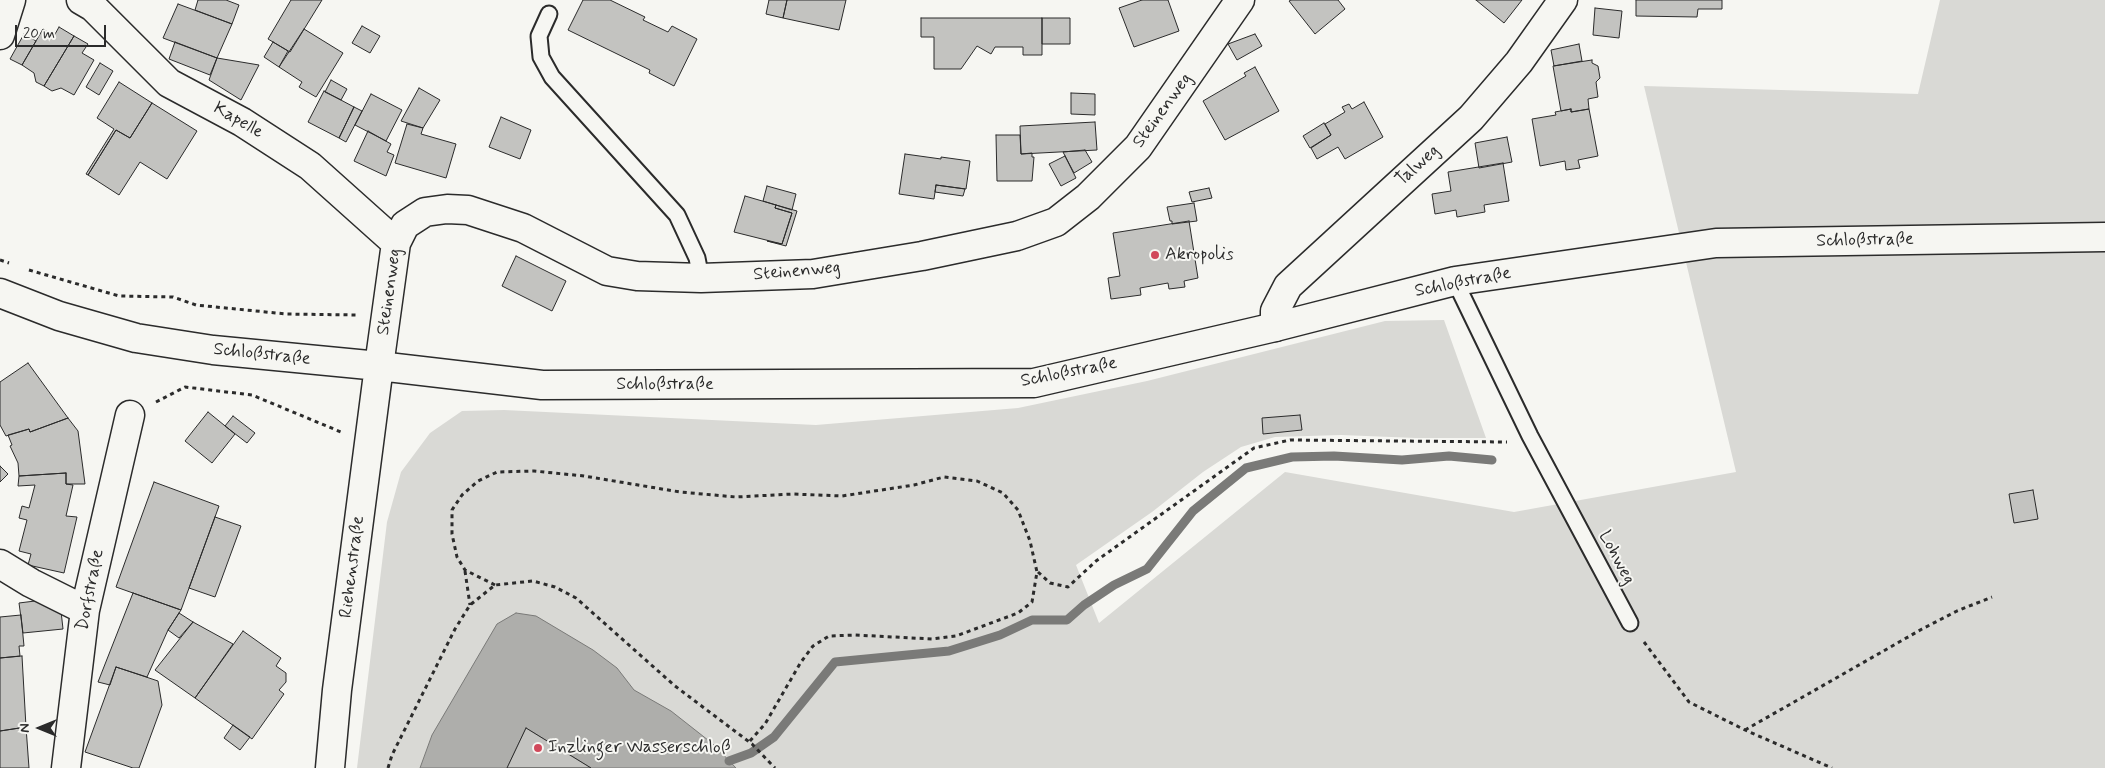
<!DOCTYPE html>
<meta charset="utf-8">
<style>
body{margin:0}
#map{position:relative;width:2105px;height:768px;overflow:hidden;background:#f6f6f2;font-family:Mynerve,sans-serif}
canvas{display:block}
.north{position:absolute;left:15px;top:703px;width:50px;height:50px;-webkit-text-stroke:4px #f6f6f2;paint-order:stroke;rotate:270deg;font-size:14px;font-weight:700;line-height:20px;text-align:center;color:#2b2b2b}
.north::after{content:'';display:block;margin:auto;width:18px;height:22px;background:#2b2b2b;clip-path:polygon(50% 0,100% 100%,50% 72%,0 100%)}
.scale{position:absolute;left:15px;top:25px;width:91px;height:22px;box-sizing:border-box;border:2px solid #2b2b2b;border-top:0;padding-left:6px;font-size:15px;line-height:18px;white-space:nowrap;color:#2b2b2b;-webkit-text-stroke:4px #f6f6f2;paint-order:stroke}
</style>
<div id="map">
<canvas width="2105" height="768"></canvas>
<div class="north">N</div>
<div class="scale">20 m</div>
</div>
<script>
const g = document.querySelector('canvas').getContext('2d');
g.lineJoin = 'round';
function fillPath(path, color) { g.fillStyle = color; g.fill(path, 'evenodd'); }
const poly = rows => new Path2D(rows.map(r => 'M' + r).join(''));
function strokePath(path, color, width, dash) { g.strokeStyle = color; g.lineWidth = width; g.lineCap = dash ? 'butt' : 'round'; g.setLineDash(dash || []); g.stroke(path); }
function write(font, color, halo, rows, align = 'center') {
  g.font = font + ' Mynerve,sans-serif'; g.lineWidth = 4; g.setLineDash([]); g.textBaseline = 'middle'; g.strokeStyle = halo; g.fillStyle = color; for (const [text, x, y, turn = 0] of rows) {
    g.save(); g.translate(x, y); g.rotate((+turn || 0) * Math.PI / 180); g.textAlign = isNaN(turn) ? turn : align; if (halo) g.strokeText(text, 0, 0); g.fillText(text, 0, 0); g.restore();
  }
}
fillPath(poly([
 [1940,0,2105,0,2105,768,357,768,387,522,401,472,430,433,462,411,504,410,816,425,1018,408,1147,381,1385,321,1444,320,1486,438,1416,438,1341,435,1275,437,1241,447,1203,472,1152,512,1076,565,1099,623,1285,472,1514,512,1736,472,1644,86,1918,94]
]), '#d9d9d5');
const water = poly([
 [516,613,536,616,593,650,617,668,634,690,671,711,713,744,736,768,591,768,526,728,507,768,420,768,432,735,497,624,516,613]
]);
fillPath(water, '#aeaeab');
strokePath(water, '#7a7a78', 1);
strokePath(poly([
 [729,761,751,753,774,737,835,662,949,651,1000,635,1032,620,1067,620,1084,605,1114,585,1147,569,1193,511,1246,468,1292,457,1334,456,1402,460,1449,456,1492,460]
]), '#7a7a78', 9);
const building = poly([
 [198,0,226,0,239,5,232,24,195,10,198,0],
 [291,0,322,0,290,52,268,39,291,0],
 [583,0,610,0,645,17,643,20,668,32,672,26,697,39,674,86,649,73,650,70,568,30,583,0],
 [769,0,787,0,783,18,766,14,769,0],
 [787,0,846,0,839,30,783,18,787,0],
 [1142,0,1168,0,1179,31,1134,47,1119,8,1142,0],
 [1291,0,1338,0,1345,9,1315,34,1289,1,1291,0],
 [1476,0,1522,0,1504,23,1476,0],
 [1636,0,1722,0,1722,9,1698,9,1697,17,1636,16,1636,0],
 [178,4,232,24,217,58,163,38,178,4],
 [1595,8,1622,11,1619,38,1593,35,1595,8],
 [921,18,1042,18,1042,55,1023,55,1023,47,995,47,991,54,977,46,961,69,934,69,934,37,921,37,921,18],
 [1042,18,1070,18,1070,44,1042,44,1042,18],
 [362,26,380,36,370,53,352,43,362,26],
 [59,27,74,36,44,86,36,82,34,73,22,65,43,29,54,36,59,27],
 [304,29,343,53,316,97,299,87,302,82,279,67,304,29],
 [24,34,36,41,22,65,10,59,24,34],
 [1255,34,1262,46,1237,60,1228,44,1255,34],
 [74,36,88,44,82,53,94,60,74,95,61,88,52,91,44,86,74,36],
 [175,42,217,58,210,75,169,59,175,42],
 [273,42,288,51,279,67,264,57,273,42],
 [1579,44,1582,61,1554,66,1551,50,1579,44],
 [217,58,259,65,241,100,209,80,217,58],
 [1592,60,1592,63,1598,66,1600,78,1596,82,1598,97,1588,99,1589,109,1571,112,1571,109,1561,111,1553,66,1592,60],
 [100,63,113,71,99,95,86,87,100,63],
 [1255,67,1279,111,1225,140,1203,101,1246,76,1244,73,1255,67],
 [331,80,347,89,341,100,325,92,331,80],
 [119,82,152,103,130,138,116,130,88,175,86,174,114,129,97,118,119,82],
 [419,88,440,100,423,128,401,121,419,88],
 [324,91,354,107,339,138,308,122,324,91],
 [1071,93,1095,94,1095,115,1071,114,1071,93],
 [371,94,402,110,386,141,355,125,371,94],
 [1364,102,1383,137,1345,159,1338,147,1317,159,1311,148,1331,135,1325,124,1345,112,1342,107,1349,104,1352,109,1364,102],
 [152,103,197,131,167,179,140,162,119,195,88,175,116,130,130,138,152,103],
 [354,107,362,111,346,142,339,138,354,107],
 [1571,109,1571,112,1589,109,1598,156,1578,160,1580,168,1566,170,1565,161,1540,166,1532,119,1556,115,1555,112,1571,109],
 [501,117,531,130,520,159,489,147,501,117],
 [1095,122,1097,150,1021,154,1020,126,1095,122],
 [1324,123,1331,135,1310,148,1303,136,1324,123],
 [407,124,423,128,421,134,456,144,446,178,395,163,407,124],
 [368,131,391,144,387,152,394,155,386,176,354,161,368,131],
 [996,135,1020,135,1021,154,1032,153,1032,157,1034,157,1032,181,997,181,996,135],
 [1507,137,1512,162,1479,168,1475,143,1507,137],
 [1085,150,1092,162,1074,173,1063,152,1085,150],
 [905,154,941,159,941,157,970,161,966,189,936,185,934,199,899,194,905,154],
 [1065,156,1076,178,1061,186,1049,164,1065,156],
 [1503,163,1509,201,1484,205,1485,212,1457,217,1456,210,1435,214,1432,194,1451,191,1448,172,1503,163],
 [936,185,965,189,963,196,935,192,936,185],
 [767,186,796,194,792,210,763,201,767,186],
 [1209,188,1212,198,1192,202,1189,192,1209,188],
 [745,196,776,205,775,208,792,213,782,244,734,232,745,196],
 [1194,203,1197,221,1172,224,1172,221,1170,221,1167,207,1194,203],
 [776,205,797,211,786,246,767,241,782,244,792,213,775,208,776,205],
 [1189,221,1198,278,1184,281,1185,287,1169,289,1168,283,1140,288,1141,295,1111,299,1108,278,1120,276,1113,233,1189,221],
 [516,256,566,281,552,311,502,286,516,256],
 [28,363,68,418,30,432,29,429,6,436,0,425,0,382,28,363],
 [208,412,235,434,212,463,185,441,208,412],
 [1300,415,1302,430,1263,434,1262,418,1300,415],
 [233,416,255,433,247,443,225,426,233,416],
 [68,418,78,431,85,484,66,484,66,473,19,476,18,463,10,446,12,445,8,435,29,429,30,432,68,418],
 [0,466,8,474,0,482,0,466],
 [66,473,66,484,73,485,66,516,77,517,64,573,28,565,31,554,19,551,27,520,19,518,22,506,29,508,35,485,18,486,19,476,66,473],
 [154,482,219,506,181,610,116,587,154,482],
 [2033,490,2038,519,2014,523,2009,494,2033,490],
 [215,517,241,526,215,597,189,588,215,517],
 [133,593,181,610,168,630,147,677,116,667,110,685,98,682,133,593],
 [43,600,61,611,63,629,23,633,19,603,43,600],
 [179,613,193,622,179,638,168,630,179,613],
 [21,615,24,646,19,646,20,656,0,658,0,617,21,615],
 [193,622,233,644,195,698,155,670,193,622],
 [243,631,281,658,276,666,286,673,286,682,279,690,284,694,252,739,195,698,243,631],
 [22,656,26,727,0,731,0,658,22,656],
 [116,667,158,681,162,705,139,768,133,768,85,752,116,667],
 [233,725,250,737,240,750,224,738,233,725],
 [26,727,29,768,0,768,0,731,26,727],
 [526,728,591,768,507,768,526,728]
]);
fillPath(building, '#c3c3c0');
strokePath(building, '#2b2b2b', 1);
const service = poly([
 [549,14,539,36,541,57,552,77,677,215,697,258,701,278],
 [1455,281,1530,436,1630,623]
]);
const minor = poly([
 [81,0,93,7,169,83,242,122,310,166,396,243],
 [0,35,11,0],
 [1275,327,1275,311,1288,286,1471,118,1519,62,1563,0],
 [379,366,396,243,405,225,425,212,447,209,468,210,523,228,607,271,637,276,701,278,813,274,922,256,1017,236,1056,222,1088,197,1138,147,1240,0],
 [0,564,31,583,85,610],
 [66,768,85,610,130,415]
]);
const tertiary = poly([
 [0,293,59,316,136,338,213,350,379,366,542,385,1034,383,1275,327,1455,281,1716,243,2105,237],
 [330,768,337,690,379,366]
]);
strokePath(service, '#2b2b2b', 19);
strokePath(minor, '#2b2b2b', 31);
strokePath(tertiary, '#2b2b2b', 31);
strokePath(poly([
 [0,260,9,263],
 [29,270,119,296,173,297,196,305,286,314,358,315],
 [156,402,185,387,252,395,341,432],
 [465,571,470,605],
 [1038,572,1050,583,1068,587,1096,561,1254,448,1290,440,1507,442],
 [495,585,465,570,457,557,452,534,452,510,462,495,478,481,497,472,534,471,584,476,680,492,736,497,793,494,842,496,914,485,944,477,977,481,1003,493,1018,510,1030,541,1037,572,1032,602,1018,613,956,636,932,639,855,635,829,636,813,646,801,662,765,724,749,742],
 [1644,642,1689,702,1745,730,1832,768],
 [1745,730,1922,629,1957,611,1992,597],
 [388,768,392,755,455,629,470,605,495,585,533,581,555,587,576,598,675,686,752,744,775,768]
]), '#2b2b2b', 3, [4, 4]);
strokePath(service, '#f6f6f2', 15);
strokePath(minor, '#f6f6f2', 28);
strokePath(tertiary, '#f6f6f2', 28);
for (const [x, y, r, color] of [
 [1155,255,5,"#d1495b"],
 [538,748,5,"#d1495b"]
]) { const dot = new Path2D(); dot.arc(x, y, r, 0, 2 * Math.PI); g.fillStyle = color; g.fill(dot); strokePath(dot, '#f6f6f2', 2); }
write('18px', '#2b2b2b', '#f6f6f2', [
 ["Steinenweg",1163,111,-54],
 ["Kapelle",238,121,30],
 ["Talweg",1418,166,-42],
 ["Schloßstraße",1865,241,-1],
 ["Steinenweg",797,272,-5],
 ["Schloßstraße",1463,283,-11],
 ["Steinenweg",390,292,-82],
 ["Schloßstraße",262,355,6],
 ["Schloßstraße",1069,373,-11],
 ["Schloßstraße",665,385],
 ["Lohweg",1616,558,62],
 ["Riehenstraße",353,567,-83],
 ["Dorfstraße",91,590,-79]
]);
write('18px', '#2b2b2b', '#f6f6f2', [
 ["Akropolis",1165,255],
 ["Inzlinger Wasserschloß",548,748]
], 'left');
</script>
